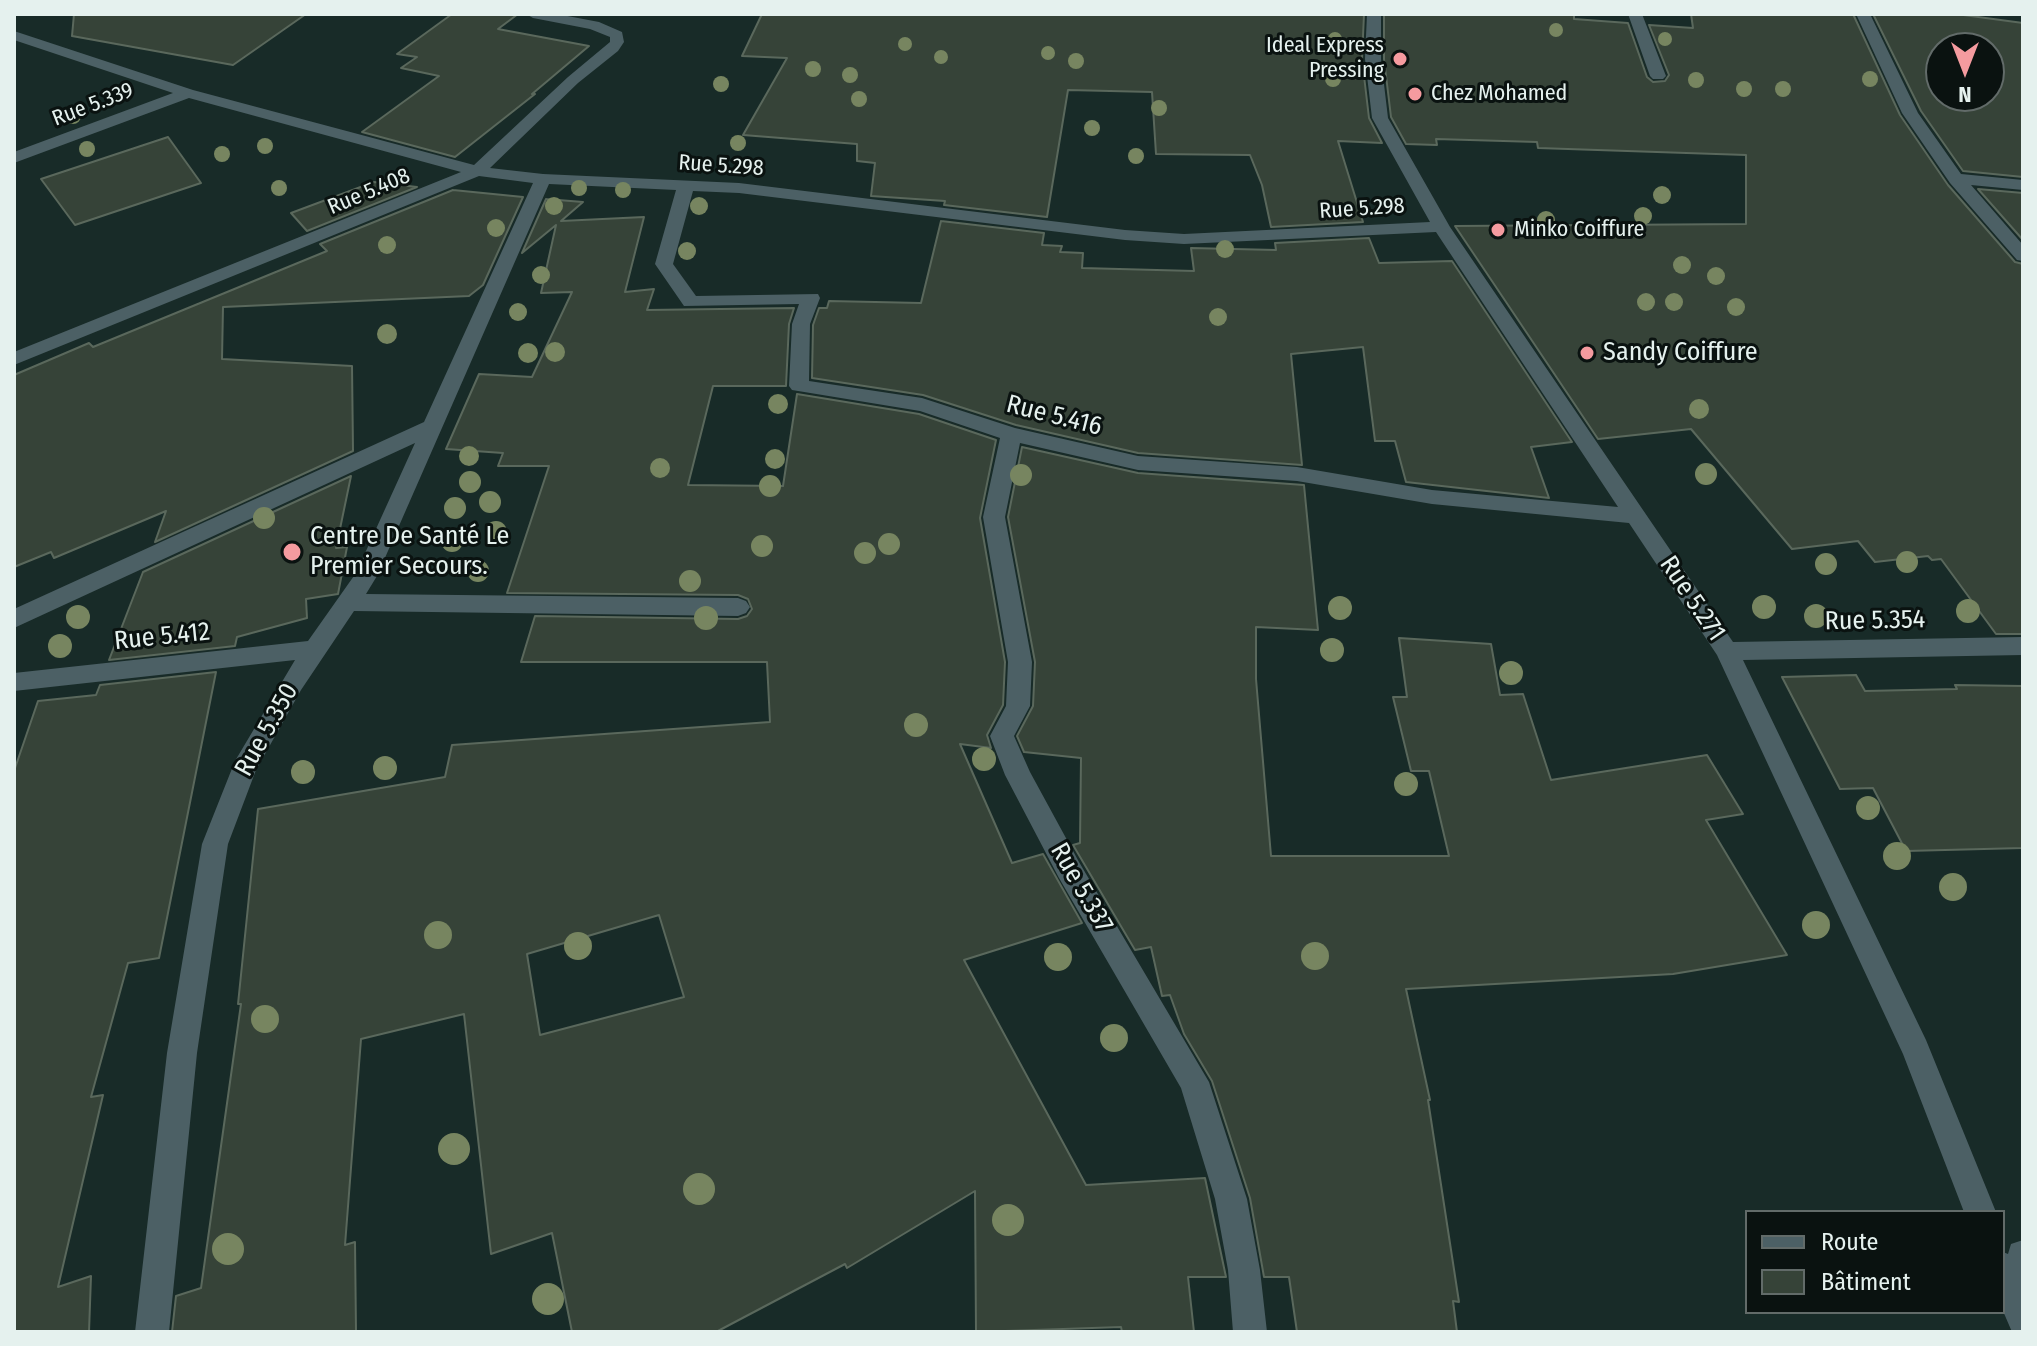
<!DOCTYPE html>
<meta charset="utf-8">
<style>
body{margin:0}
#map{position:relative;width:2037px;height:1346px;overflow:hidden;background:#182b28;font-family:"Fira Sans Condensed",sans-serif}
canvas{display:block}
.frame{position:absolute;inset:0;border:16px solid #e5f1ee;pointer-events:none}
.legend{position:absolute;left:1745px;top:1210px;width:260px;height:104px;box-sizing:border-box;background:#0a1210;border:2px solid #626b69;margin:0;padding:10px 14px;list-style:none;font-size:24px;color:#e5f1ee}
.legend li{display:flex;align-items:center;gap:16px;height:40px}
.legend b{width:40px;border:2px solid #626b69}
.north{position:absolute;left:1925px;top:32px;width:80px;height:80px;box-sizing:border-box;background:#0a1210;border:2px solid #626b69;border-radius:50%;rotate:180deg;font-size:22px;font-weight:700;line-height:32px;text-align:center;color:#e5f1ee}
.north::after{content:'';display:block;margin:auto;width:28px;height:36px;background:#f59b9f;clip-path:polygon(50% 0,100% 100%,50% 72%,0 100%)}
</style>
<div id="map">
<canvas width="2037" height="1346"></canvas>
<div class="frame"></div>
<ul class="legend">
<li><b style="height:10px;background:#4c6065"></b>Route</li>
<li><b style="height:22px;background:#364338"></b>Bâtiment</li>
</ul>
<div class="north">N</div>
</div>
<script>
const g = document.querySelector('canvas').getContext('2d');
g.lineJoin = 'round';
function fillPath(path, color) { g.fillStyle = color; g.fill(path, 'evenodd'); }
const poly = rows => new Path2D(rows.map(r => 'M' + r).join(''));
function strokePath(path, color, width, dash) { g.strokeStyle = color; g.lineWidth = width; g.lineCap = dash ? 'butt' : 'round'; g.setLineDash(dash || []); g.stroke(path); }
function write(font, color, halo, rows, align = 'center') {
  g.font = font + ' "Fira Sans Condensed",sans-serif'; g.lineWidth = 6; g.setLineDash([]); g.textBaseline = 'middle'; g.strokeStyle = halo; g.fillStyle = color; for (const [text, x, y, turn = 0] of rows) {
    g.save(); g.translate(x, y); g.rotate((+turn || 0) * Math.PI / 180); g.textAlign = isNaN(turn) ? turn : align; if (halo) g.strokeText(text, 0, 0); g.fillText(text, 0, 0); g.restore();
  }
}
const building = poly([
 [74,14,306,14,233,65,72,36,74,14],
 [452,14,518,14,498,29,589,46,532,94,535,94,455,157,362,132,439,76,401,68,417,57,397,54,452,14],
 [762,14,1364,14,1362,59,1369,118,1382,143,1338,141,1363,222,1271,227,1262,185,1250,155,1156,154,1152,92,1068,90,1047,217,944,205,945,201,871,196,875,163,857,161,857,144,743,135,787,58,742,56,762,14],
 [1384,14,1574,14,1574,19,1628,23,1647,77,1653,82,1665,81,1669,75,1649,25,1693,28,1691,14,1853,14,1900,115,1948,185,2015,262,2023,264,2023,634,1996,634,1941,559,1932,560,1928,556,1875,562,1858,541,1792,549,1691,429,1598,439,1455,226,1746,224,1746,155,1538,148,1537,142,1436,139,1437,145,1406,144,1391,117,1384,59,1384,14],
 [1873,14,1956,14,2023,23,2023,177,1963,171,1921,111,1873,14],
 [1941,48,1989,48,1989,96,1941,96,1941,48],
 [168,137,201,183,75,225,41,179,168,137],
 [374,182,417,187,307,231,291,213,374,182],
 [1978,189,2023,193,2023,240,1978,189],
 [453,190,523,197,483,285,469,296,223,307,222,359,352,366,353,451,155,542,166,511,54,558,51,552,14,567,14,375,89,343,93,347,327,251,320,244,453,190],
 [546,199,583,202,561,221,644,217,625,292,654,289,647,310,794,308,789,324,786,386,713,386,688,485,783,486,797,394,919,414,996,440,980,518,1005,662,1003,705,987,735,991,748,960,744,1012,863,1043,854,1082,923,964,960,1086,1185,1205,1178,1226,1277,1188,1277,1194,1332,1122,1332,1121,1327,976,1332,975,1191,847,1268,845,1264,716,1332,572,1332,552,1233,491,1254,464,1014,361,1039,345,1245,355,1242,356,1332,172,1332,176,1296,201,1288,241,1004,238,1004,258,809,445,777,452,745,770,722,767,662,521,662,535,616,738,619,747,616,752,609,748,599,738,595,507,593,549,466,498,466,503,453,446,449,479,374,532,377,572,292,541,293,556,225,522,253,546,199],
 [659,915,684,997,540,1035,527,954,659,915],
 [941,221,1044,233,1042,245,1062,246,1060,252,1083,253,1082,268,1194,271,1191,248,1276,250,1275,243,1369,238,1379,263,1452,261,1572,442,1531,447,1549,498,1406,482,1395,441,1375,441,1363,347,1291,354,1302,465,1138,453,1016,425,923,395,812,378,813,325,819,308,827,308,829,301,921,303,941,221],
 [1022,447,1138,473,1304,485,1318,630,1256,627,1256,679,1271,856,1449,856,1429,771,1411,771,1393,697,1407,697,1399,638,1491,644,1500,695,1523,694,1551,780,1707,755,1743,814,1706,820,1787,955,1673,974,1406,989,1430,1100,1428,1100,1459,1302,1453,1301,1457,1332,1297,1332,1289,1277,1264,1277,1250,1198,1212,1081,1184,1034,1170,995,1162,996,1151,947,1135,950,1073,845,1080,843,1081,758,1024,752,1017,736,1033,706,1035,662,1008,517,1022,447],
 [351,476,336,548,347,547,338,594,306,599,307,618,237,637,235,646,109,660,143,572,351,476],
 [216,672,159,958,128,963,91,1097,103,1095,58,1287,91,1276,89,1332,14,1332,14,771,38,701,96,695,100,685,216,672],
 [1856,675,1865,691,1957,689,1955,685,2023,686,2023,848,1906,851,1873,788,1840,789,1782,677,1856,675]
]);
fillPath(building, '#364338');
strokePath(building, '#5a685c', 2);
fillPath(poly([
 [526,14,557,14,599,22,622,32,624,42,618,51,578,83,490,168,543,174,739,183,1125,230,1184,234,1430,222,1372,118,1365,59,1367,14,1381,14,1381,59,1388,118,1450,227,1733,642,2023,637,2023,655,1743,660,1926,1040,1996,1212,1964,1212,1903,1054,1717,655,1629,523,1432,504,1297,481,1138,470,1020,443,1005,517,1032,662,1030,706,1014,736,1030,772,1079,862,1209,1082,1247,1199,1260,1270,1267,1332,1233,1332,1228,1270,1215,1199,1181,1088,1059,878,1005,775,990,736,1006,706,1008,662,983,517,1000,438,920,411,792,390,789,386,792,324,799,304,684,306,655,264,676,190,549,184,377,576,366,594,738,598,746,601,750,607,746,613,738,616,354,611,301,690,256,770,228,844,197,1053,169,1332,135,1332,167,1053,202,844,235,761,295,660,14,691,14,673,308,641,356,573,415,443,14,628,14,609,424,422,533,183,479,176,14,365,14,352,461,172,189,98,14,163,14,152,173,93,14,40,14,31,193,90,474,165,568,77,610,42,610,37,590,29,533,18,526,14],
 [693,191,739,193,1125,240,1184,244,1436,232,1618,507,1432,490,1297,467,1138,456,1015,428,922,398,809,381,810,324,820,298,818,294,696,296,673,264,693,191],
 [1628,14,1642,14,1666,76,1663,79,1653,79,1650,76,1628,14],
 [1856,14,1870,14,1918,113,1961,174,2023,180,2023,190,1971,185,2023,245,2023,261,2017,260,1950,183,1902,113,1856,14],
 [2023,1240,2023,1332,2012,1332,2003,1311,2003,1252,2008,1254,2011,1244,2023,1240]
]), '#4c6065');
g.fillStyle = '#778560';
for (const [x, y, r] of [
 [1556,30,7],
 [1335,39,7],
 [1665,39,7],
 [905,44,7],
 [1048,53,7],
 [941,57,7],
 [1076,61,8],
 [813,69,8],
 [850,75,8],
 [1333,79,8],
 [1870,79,8],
 [1696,80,8],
 [721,84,8],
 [1744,89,8],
 [1783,89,8],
 [859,99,8],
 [1159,108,8],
 [73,116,8],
 [1092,128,8],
 [738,143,8],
 [265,146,8],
 [87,149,8],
 [222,154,8],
 [1136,156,8],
 [279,188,8],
 [579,188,8],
 [623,190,8],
 [1662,195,9],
 [554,206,9],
 [699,206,9],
 [1643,216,9],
 [1546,220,9],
 [496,228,9],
 [387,245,9],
 [1225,249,9],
 [687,251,9],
 [1682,265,9],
 [541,275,9],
 [1716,276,9],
 [1646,302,9],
 [1674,302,9],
 [1736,307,9],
 [518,312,9],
 [1218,317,9],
 [387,334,10],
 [555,352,10],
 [528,353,10],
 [778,404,10],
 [1699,409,10],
 [469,456,10],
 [775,459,10],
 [660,468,10],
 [1706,474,11],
 [1021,475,11],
 [470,482,11],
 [770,486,11],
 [490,502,11],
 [455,508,11],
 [264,518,11],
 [496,532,11],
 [452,541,11],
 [889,544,11],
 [762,546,11],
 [865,553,11],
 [1907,562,11],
 [1826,564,11],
 [478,571,11],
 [690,581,11],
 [1764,607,12],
 [1340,608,12],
 [1968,611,12],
 [1816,616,12],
 [78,617,12],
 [706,618,12],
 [60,646,12],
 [1332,650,12],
 [1511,673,12],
 [916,725,12],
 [984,759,12],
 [385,768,12],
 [303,772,12],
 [1406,784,12],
 [1868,808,12],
 [1897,856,14],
 [1953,887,14],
 [1816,925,14],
 [438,935,14],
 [578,946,14],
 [1315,956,14],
 [1058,957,14],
 [265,1019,14],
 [1114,1038,14],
 [454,1149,16],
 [699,1189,16],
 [1008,1220,16],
 [228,1249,16],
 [548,1299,16]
]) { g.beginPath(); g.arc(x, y, r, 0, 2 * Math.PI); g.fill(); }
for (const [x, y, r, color] of [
 [1400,59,8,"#f59b9f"],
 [1415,94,8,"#f59b9f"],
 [1498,230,8,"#f59b9f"],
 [1587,353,8,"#f59b9f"],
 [292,552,10,"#f59b9f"]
]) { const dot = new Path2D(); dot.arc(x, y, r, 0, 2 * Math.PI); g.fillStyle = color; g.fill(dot); strokePath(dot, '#0a1210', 3); }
write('22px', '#e5f1ee', '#0a1210', [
 ["Ideal Express",1384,46,"right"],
 ["Pressing",1384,71,"right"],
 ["Chez Mohamed",1431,94],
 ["Minko Coiffure",1514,230]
], 'left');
write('22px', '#e5f1ee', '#0a1210', [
 ["Rue 5.339",93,105,-21],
 ["Rue 5.298",721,166,4],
 ["Rue 5.408",369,192,-23],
 ["Rue 5.298",1362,209,-4]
]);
write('26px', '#e5f1ee', '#0a1210', [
 ["Sandy Coiffure",1603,353],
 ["Centre De Santé Le",310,537],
 ["Premier Secours.",310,567]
], 'left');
write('26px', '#e5f1ee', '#0a1210', [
 ["Rue 5.416",1054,416,14],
 ["Rue 5.271",1692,599,56],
 ["Rue 5.354",1875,621,-1],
 ["Rue 5.412",162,637,-6],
 ["Rue 5.350",267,730,-61],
 ["Rue 5.337",1081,888,60]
]);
</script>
